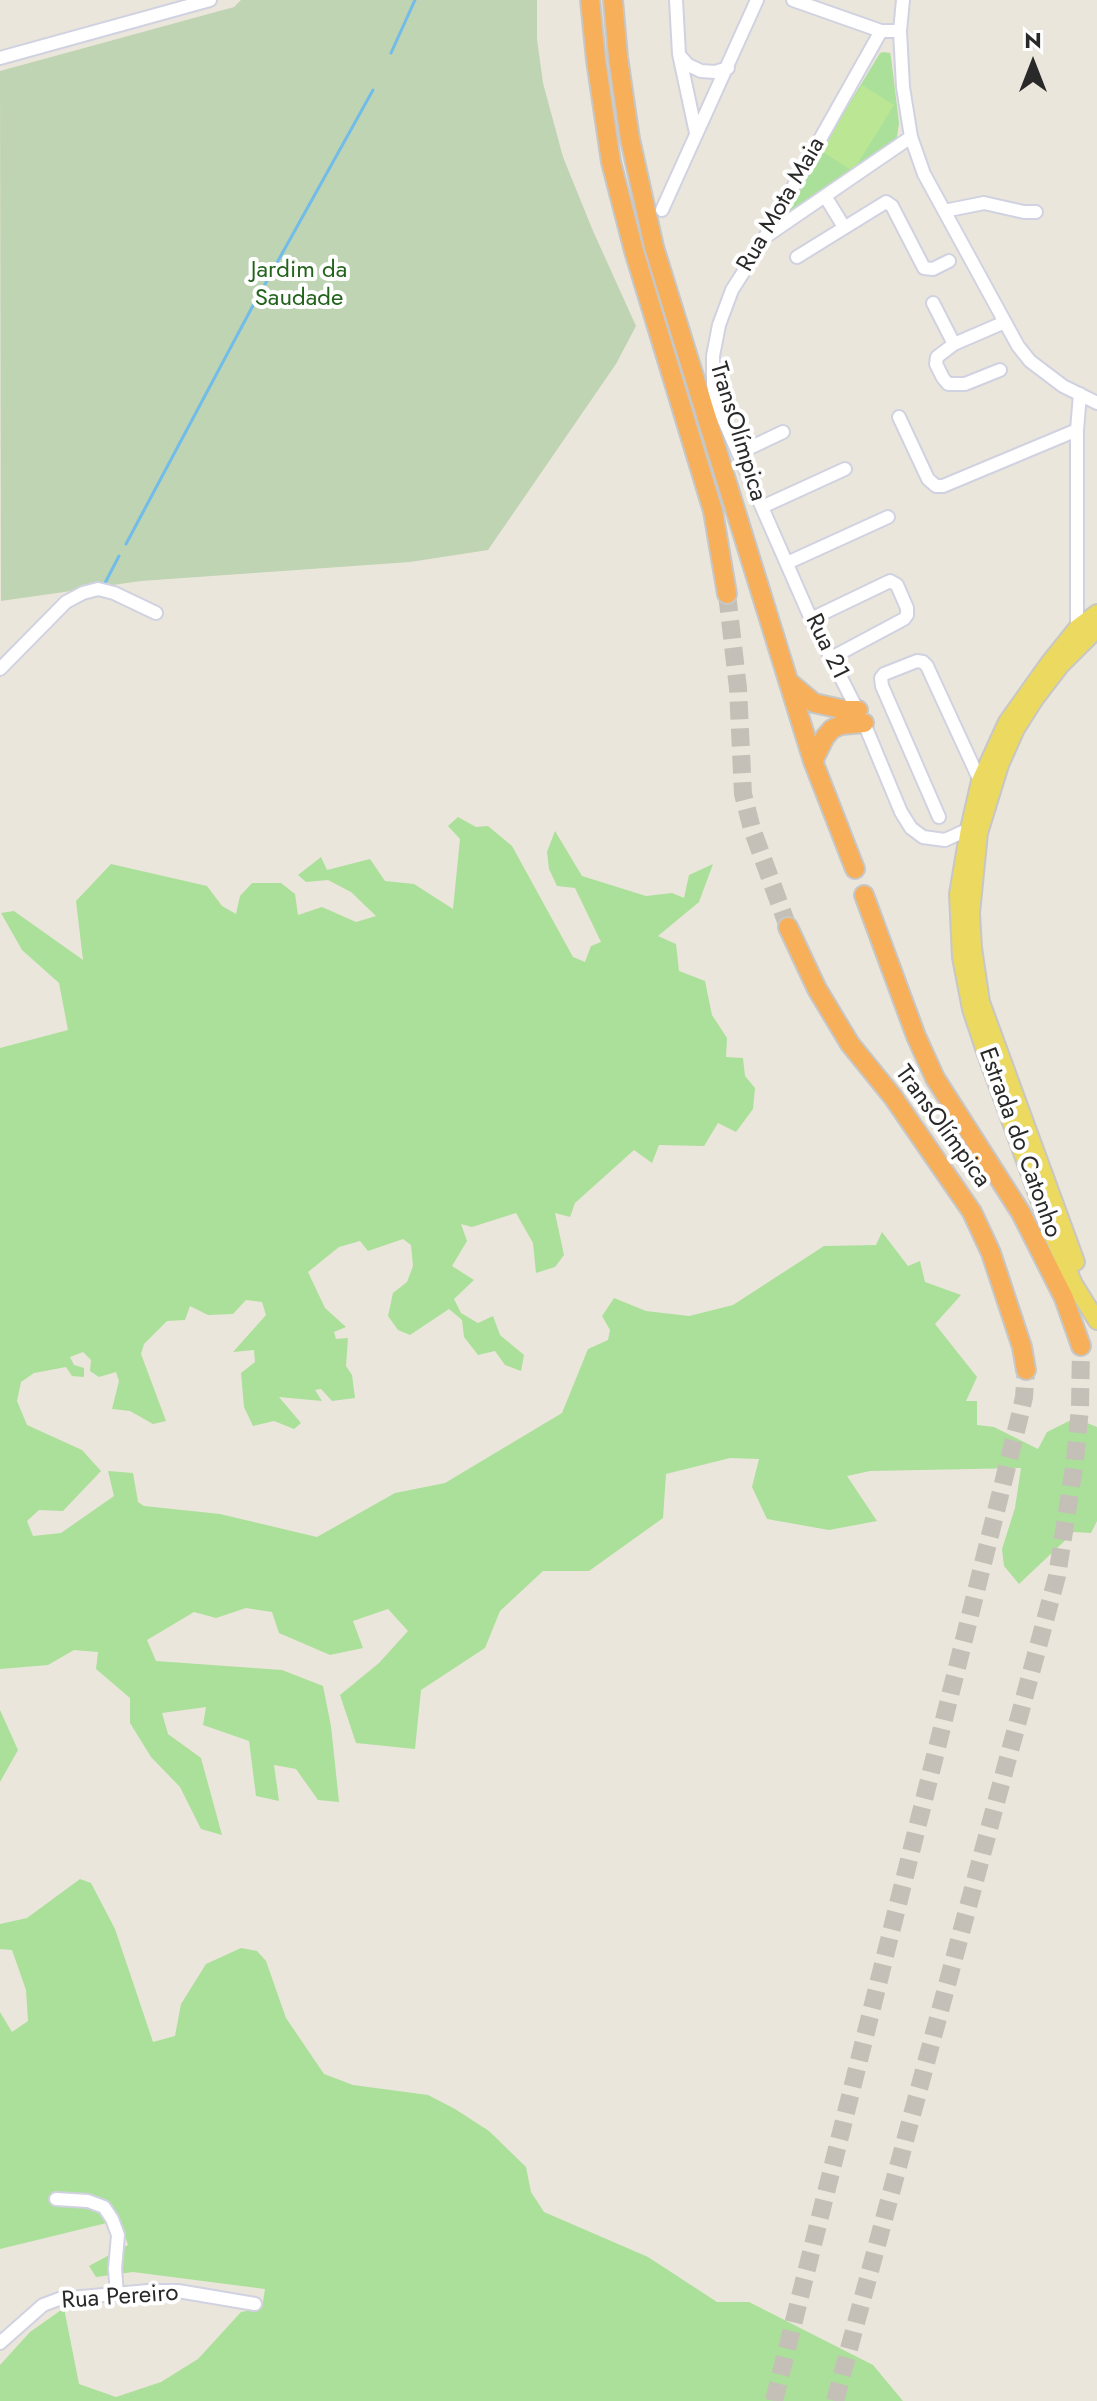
<!DOCTYPE html>
<meta charset="utf-8">
<style>
body{margin:0}
#map{position:relative;width:1097px;height:2401px;overflow:hidden;background:#ebe6db;font-family:Jost,sans-serif}
canvas{display:block}
.north{position:absolute;left:993px;top:24px;width:80px;height:80px;-webkit-text-stroke:6px #fff;paint-order:stroke;rotate:0deg;font-size:22px;font-weight:700;line-height:32px;text-align:center;color:#292929}
.north::after{content:'';display:block;margin:auto;width:28px;height:36px;background:#292929;clip-path:polygon(50% 0,100% 100%,50% 72%,0 100%)}
</style>
<div id="map">
<canvas width="1097" height="2401"></canvas>
<div class="north">N</div>
</div>
<script>
const g = document.querySelector('canvas').getContext('2d');
g.lineJoin = 'round';
function fillPath(path, color) { g.fillStyle = color; g.fill(path, 'evenodd'); }
const poly = rows => new Path2D(rows.map(r => 'M' + r).join(''));
function strokePath(path, color, width, dash) { g.strokeStyle = color; g.lineWidth = width; g.lineCap = dash ? 'butt' : 'round'; g.setLineDash(dash || []); g.stroke(path); }
function write(font, color, halo, rows, align = 'center') {
  g.font = font + ' Jost,sans-serif'; g.lineWidth = 8; g.setLineDash([]); g.textBaseline = 'middle'; g.strokeStyle = halo; g.fillStyle = color; for (const [text, x, y, turn = 0] of rows) {
    g.save(); g.translate(x, y); g.rotate((+turn || 0) * Math.PI / 180); g.textAlign = isNaN(turn) ? turn : align; if (halo) g.strokeText(text, 0, 0); g.fillText(text, 0, 0); g.restore();
  }
}
fillPath(poly([
 [884,52,890,53,891,57,899,123,897,137,894,143,792,213,788,213,787,207,880,53],
 [458,817,476,827,488,826,512,846,573,957,585,962,591,946,601,942,575,888,557,886,549,869,547,852,555,831,582,876,646,896,672,893,684,898,689,875,713,864,699,902,658,936,676,944,679,971,705,981,712,1015,727,1038,726,1057,743,1058,745,1076,755,1088,753,1109,736,1132,718,1123,704,1146,659,1145,652,1163,634,1150,575,1203,570,1217,555,1213,564,1255,555,1267,536,1273,533,1243,516,1213,472,1227,461,1224,467,1241,452,1266,474,1280,454,1299,461,1313,478,1323,493,1316,500,1335,524,1355,521,1371,505,1365,495,1351,478,1355,464,1337,462,1320,449,1309,410,1335,398,1330,388,1316,393,1293,407,1282,413,1266,411,1245,403,1239,368,1251,360,1241,339,1247,308,1272,325,1308,346,1327,334,1332,336,1339,348,1338,346,1366,352,1375,355,1398,332,1401,321,1389,315,1390,322,1401,279,1397,301,1423,294,1429,274,1421,253,1426,244,1407,241,1373,255,1362,254,1350,233,1352,266,1315,262,1302,246,1300,233,1314,208,1315,190,1306,185,1320,167,1321,144,1344,141,1354,166,1421,153,1424,130,1411,112,1409,119,1381,116,1372,99,1377,90,1371,91,1360,83,1352,70,1357,74,1365,84,1368,84,1377,72,1376,66,1367,34,1373,21,1382,17,1401,27,1425,82,1450,101,1471,63,1511,39,1510,27,1521,33,1536,61,1533,114,1496,108,1471,133,1473,138,1502,144,1506,220,1514,317,1537,395,1493,445,1483,562,1413,588,1349,608,1340,610,1330,602,1316,614,1298,646,1311,689,1316,733,1305,824,1246,876,1245,882,1232,908,1266,920,1261,925,1282,961,1295,935,1324,977,1377,966,1401,977,1401,977,1425,994,1427,1038,1449,1047,1432,1075,1418,1097,1427,1097,1521,1091,1533,1074,1532,1019,1584,1004,1566,1002,1549,1015,1508,1021,1468,870,1471,847,1476,877,1521,829,1530,767,1519,752,1487,759,1459,730,1458,666,1474,663,1518,589,1571,543,1571,500,1611,485,1648,421,1690,415,1749,356,1743,340,1695,379,1663,408,1631,388,1609,353,1621,363,1648,330,1655,279,1633,272,1612,246,1608,216,1618,194,1612,147,1640,156,1661,282,1670,323,1686,331,1726,339,1802,318,1800,296,1769,274,1765,279,1801,256,1796,249,1741,203,1725,206,1707,162,1713,168,1734,201,1758,222,1835,201,1829,180,1787,151,1757,130,1723,130,1698,96,1669,98,1652,74,1650,48,1665,0,1669,0,1048,68,1030,59,983,22,950,1,913,14,911,83,960,76,901,111,864,207,886,222,906,236,914,240,896,252,883,281,883,295,894,298,915,322,907,356,922,376,916,351,892,328,880,306,882,298,875,321,857,327,870,370,859,385,881,414,884,453,909,460,839,448,826],
 [0,1710,18,1750,0,1782],
 [80,1879,91,1883,115,1929,153,2042,175,2036,181,2004,206,1964,241,1948,257,1951,266,1961,286,2018,324,2074,353,2085,428,2095,455,2109,489,2131,526,2167,531,2192,544,2212,648,2257,717,2302,749,2302,873,2365,903,2401,0,2401,0,2365,30,2332,64,2308,79,2384,116,2397,161,2382,198,2359,241,2312,262,2308,265,2289,133,2272,96,2277,89,2266,128,2245,119,2220,0,2249,0,2012,12,2032,28,2021,26,1990,12,1950,0,1949,0,1924,27,1918]
]), '#aae099');
fillPath(poly([
 [241,0,537,0,537,39,543,83,563,157,593,231,636,326,616,364,488,550,410,562,141,581,1,601,0,71,234,7]
]), '#bfd4b3');
fillPath(poly([
 [862,85,894,105,853,171,821,151]
]), '#bbe795');
strokePath(poly([
 [391,53,415,0],
 [264,286,373,90],
 [126,544,257,298],
 [104,585,119,556]
]), '#72bce9', 3);
strokePath(poly([
 [727,594,738,688,743,794,752,829,788,927],
 [774,2401,1020,1415,1024,1397,1026,1370],
 [835,2401,1057,1576,1075,1461,1080,1408,1081,1346]
]), '#c4c0b7', 18, [18, 9]);
const minor = poly([
 [676,0,679,54,696,133],
 [793,0,881,31],
 [903,0,900,31,903,87,911,137,924,174,1018,346,1030,361,1063,386,1097,403],
 [900,31,881,31,760,246,732,290,719,325,713,356,713,385,718,407,811,619,864,723,901,812,911,828,923,837,945,840,969,829],
 [681,57,688,65,701,71,715,72,728,68],
 [0,58,210,0],
 [825,196,844,227],
 [662,210,757,0],
 [944,211,984,203,1024,212,1036,212],
 [768,235,911,137],
 [797,257,886,202,892,206,924,268,933,269,949,261],
 [933,303,954,344],
 [1000,370,965,384,948,384,943,378,936,364,937,357,954,344,1005,322],
 [899,417,928,479,936,486,943,486,1077,430],
 [739,453,783,432],
 [762,507,845,469],
 [787,563,888,517],
 [811,619,886,583,890,581,897,585,907,608,907,615,904,619,831,658],
 [1077,628,1077,430,1080,394],
 [0,669,66,602,83,593,98,589,114,593,156,613],
 [939,817,882,686,881,678,884,674,917,661,923,662,927,666,980,781],
 [56,2199,88,2201,104,2207,112,2219,118,2235,115,2269,117,2294],
 [0,2343,43,2305,59,2299,148,2291,178,2291,255,2304]
]);
const major = poly([
 [1097,613,1077,628,1049,663,1007,722,980,781,969,829,958,894,961,957,971,1009,986,1054,1050,1229,1074,1284,1097,1321],
 [1076,1262,981,1002,973,948,971,913,979,833,1000,765,1016,729,1035,699,1061,665,1097,629]
]);
const highway = poly([
 [590,0,596,60,611,162,634,251,713,511,727,594],
 [613,0,618,57,630,139,654,247,813,761,855,869],
 [789,682,814,703,846,710,858,710],
 [813,761,825,737,832,729,841,725,864,723],
 [864,895,916,1036,935,1078,1021,1213,1064,1298,1081,1346],
 [788,927,817,989,850,1044,893,1097,972,1212,991,1253,1022,1347,1026,1370]
]);
strokePath(minor, '#d1d2e1', 16);
strokePath(major, '#c7c7c7', 20);
strokePath(highway, '#c7c7c7', 22);
strokePath(minor, '#fff', 12);
strokePath(major, '#ebd960', 16);
strokePath(highway, '#f7af5a', 18);
write('24px', '#292929', '#fff', [
 ["Rua Mota Maia",782,205,-60],
 ["TransOlímpica",737,432,73],
 ["Rua 21",826,647,64],
 ["TransOlímpica",942,1127,54],
 ["Estrada do Catonho",1019,1143,70],
 ["Rua Pereiro",120,2298,-4]
]);
write('24px', '#23631c', '#fff', [
 ["Jardim da",299,271],
 ["Saudade",299,299]
]);
</script>
